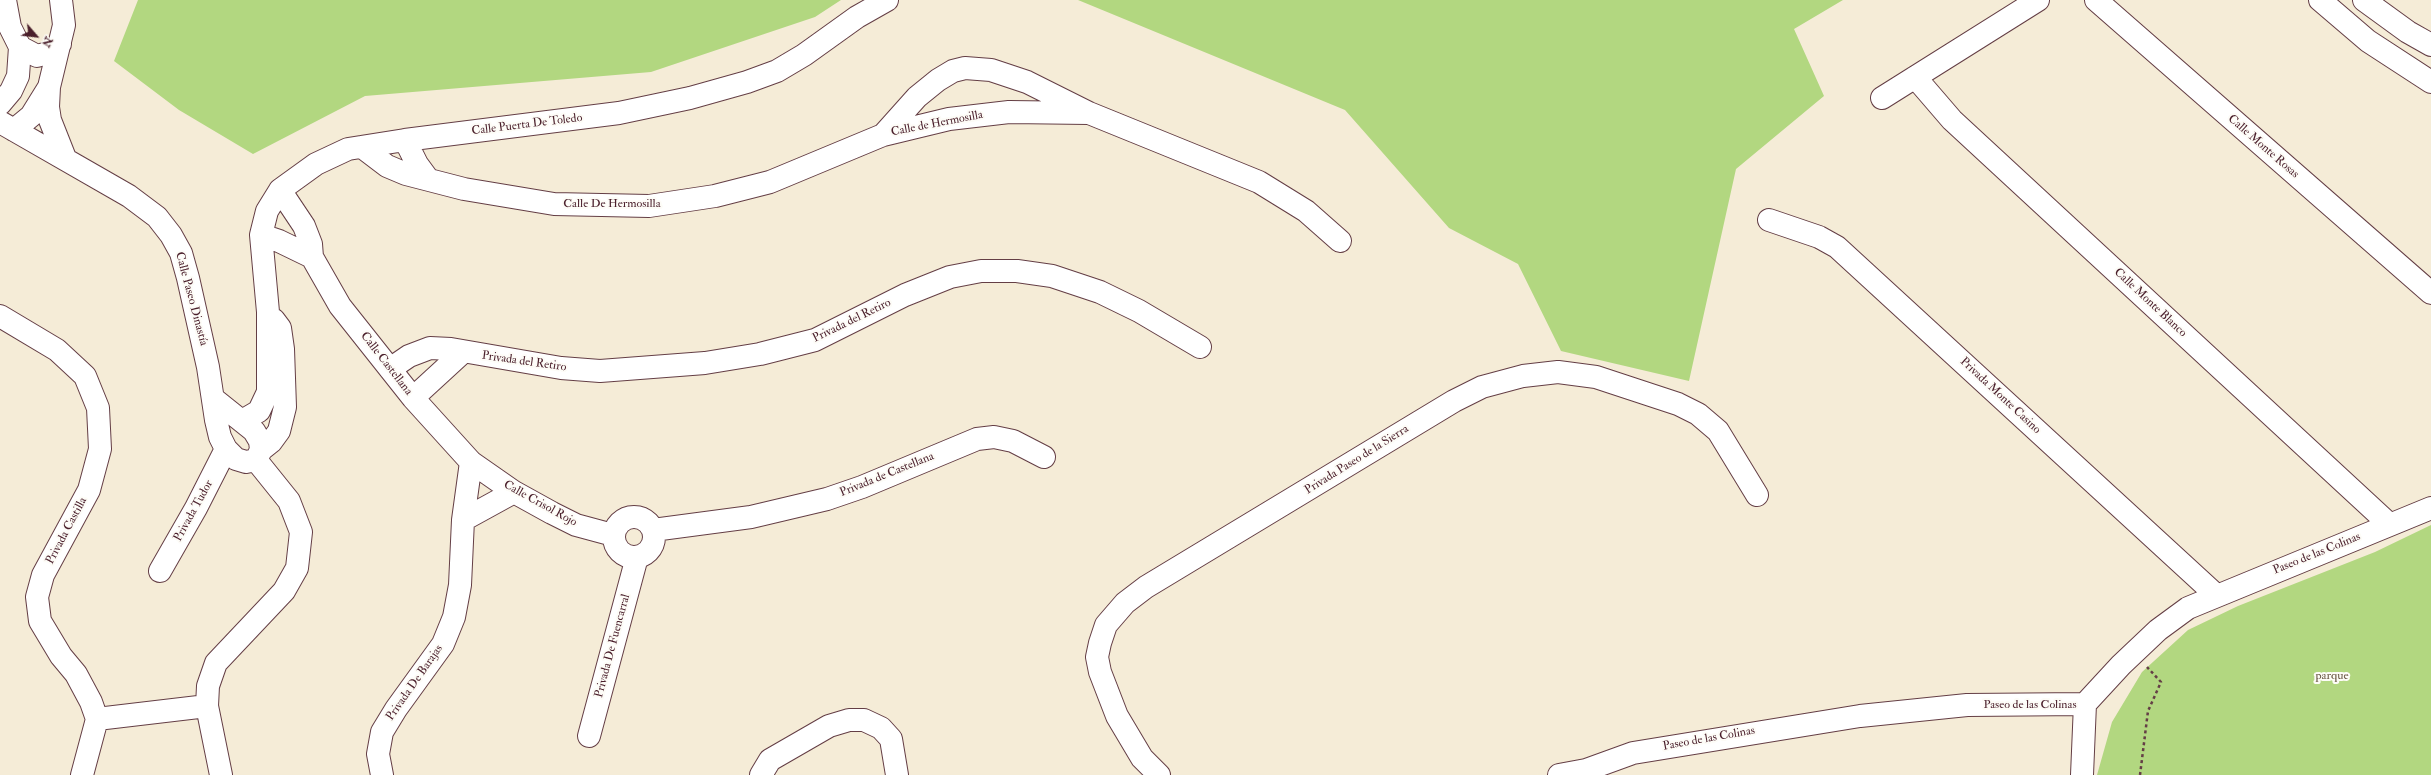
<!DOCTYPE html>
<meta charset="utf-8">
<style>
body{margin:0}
#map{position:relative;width:2431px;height:775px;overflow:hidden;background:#f5ecd7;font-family:"IM FELL Double Pica",serif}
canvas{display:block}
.north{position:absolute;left:16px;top:16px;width:40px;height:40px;-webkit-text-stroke:3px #fdfcf7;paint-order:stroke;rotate:118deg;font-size:11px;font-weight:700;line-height:16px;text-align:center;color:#4a1f2b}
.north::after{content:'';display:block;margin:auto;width:14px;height:18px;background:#4a1f2b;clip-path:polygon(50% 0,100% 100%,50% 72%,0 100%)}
</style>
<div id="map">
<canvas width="2431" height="775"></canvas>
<div class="north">N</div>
</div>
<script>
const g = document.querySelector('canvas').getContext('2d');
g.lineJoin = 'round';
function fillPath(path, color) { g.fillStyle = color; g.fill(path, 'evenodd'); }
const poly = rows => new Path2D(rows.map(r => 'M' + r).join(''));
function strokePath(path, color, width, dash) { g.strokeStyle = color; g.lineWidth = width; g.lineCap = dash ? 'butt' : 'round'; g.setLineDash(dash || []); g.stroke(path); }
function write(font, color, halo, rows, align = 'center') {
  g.font = font + ' "IM FELL Double Pica",serif'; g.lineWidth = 4; g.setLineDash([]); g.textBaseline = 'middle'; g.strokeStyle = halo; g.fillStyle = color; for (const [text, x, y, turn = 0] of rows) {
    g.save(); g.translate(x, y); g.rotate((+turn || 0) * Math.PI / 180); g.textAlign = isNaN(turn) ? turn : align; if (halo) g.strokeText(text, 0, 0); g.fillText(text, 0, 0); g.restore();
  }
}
fillPath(poly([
 [138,0,841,0,815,17,651,72,365,96,253,154,179,110,114,61],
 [1078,0,1843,0,1794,29,1824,96,1736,169,1689,381,1561,351,1518,264,1449,228,1345,110],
 [2431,525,2431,775,2097,775,2112,722,2142,672,2188,630,2238,606,2375,552]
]), '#b2d780');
const minor = poly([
 [5,0,10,27,20,47,37,56,55,51,60,44],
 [2096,0,2431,293],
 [2320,0,2368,41,2431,82],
 [2364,0,2408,32,2431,45],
 [1915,77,1952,120,2389,524],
 [49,87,48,107,50,120,65,158],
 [1882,98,2038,0],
 [0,104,11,91,18,76,20,47],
 [0,122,129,196,157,217,171,235,181,253,188,278,208,367,216,420,220,437,226,449,236,459,246,462,256,460,261,450,260,441,254,431,214,399],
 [14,130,31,116,49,87,64,25,61,0],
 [883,135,917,97,938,80,953,71,965,68,991,70,1027,82,1089,113,1259,182,1306,211,1340,241],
 [405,140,417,164,428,179],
 [362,147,387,166,406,174,464,189,554,204,649,206,715,196,770,182,883,135,949,119,1009,112,1089,113],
 [280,190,304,226,311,244,312,257,340,306,413,398,471,462,514,492,552,513,576,525,613,535],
 [1769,220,1819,237,1837,247,2216,595],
 [261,235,279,241,312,257],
 [0,316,57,350,85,376,98,408,100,449,89,490,43,575,37,597,40,621,61,656,76,674,91,702,97,719,82,775],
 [390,369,409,356,430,348,451,349,561,368,600,371,705,363,760,354,815,340,905,295,950,277,981,271,1017,271,1052,276,1100,292,1139,311,1200,347],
 [413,398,462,353],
 [242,421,259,411,268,392,268,312,261,235,267,211,280,190,316,164,348,149,405,140,619,113,690,98,747,82,777,71,804,55,857,17,887,0],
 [261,450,271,442,279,431,285,407,283,349,280,328,274,320],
 '614 537a20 20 0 1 1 40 0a20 20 0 1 1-40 0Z',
 [463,520,514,492],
 [653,530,751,517,827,499,862,487,977,439,994,437,1013,441,1044,457],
 [160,571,196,508,226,449],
 [97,719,207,706],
 [589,736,637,557],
 [221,775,207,706,208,686,216,663,284,591,297,568,301,532,289,501,256,460],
 [382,775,378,754,382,732,396,709,443,644,454,617,460,585,463,520,471,462],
 [761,775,770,760,829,726,849,720,864,720,881,728,891,739,897,775],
 [1159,775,1142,758,1117,716,1100,672,1097,657,1100,643,1106,625,1125,603,1146,587,1454,401,1482,387,1523,376,1558,372,1596,377,1678,404,1698,414,1718,431,1757,495],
 [1559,775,1586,770],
 [1579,775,1586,770,1633,753,1860,716,1967,705,2085,704,2121,665,2158,630,2188,608,2431,508],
 [2082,775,2085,704]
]);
strokePath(minor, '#643e45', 24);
strokePath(poly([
 [2140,775,2148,711,2161,682,2147,667]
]), '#643e45', 2.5, [3, 3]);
strokePath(minor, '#fff', 22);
write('12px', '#4a1f2b', '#fdfcf7', [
 ["Calle de Hermosilla",937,124,-11],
 ["Calle Puerta De Toledo",527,125,-7],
 ["Calle Monte Rosas",2263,147,41],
 ["Calle De Hermosilla",612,204],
 ["Calle Paseo Dinastía",191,299,75],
 ["Calle Monte Blanco",2150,303,43],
 ["Privada del Retiro",852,321,-26],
 ["Privada del Retiro",524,362,8],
 ["Calle Castellana",386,364,52],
 ["Privada Monte Casino",2000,396,43],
 ["Privada Paseo de la Sierra",1357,460,-32],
 ["Privada de Castellana",887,475,-22],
 ["Calle Crisol Rojo",540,504,29],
 ["Privada Tudor",194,511,-61],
 ["Privada Castilla",67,531,-62],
 ["Paseo de las Colinas",2317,554,-22],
 ["Privada De Fuencarral",613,646,-75],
 ["Privada De Barajas",415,683,-55],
 ["Paseo de las Colinas",2030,705],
 ["Paseo de las Colinas",1709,739,-10]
]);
write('12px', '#695644', '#fdfcf7', [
 ["parque",2332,676]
]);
</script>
